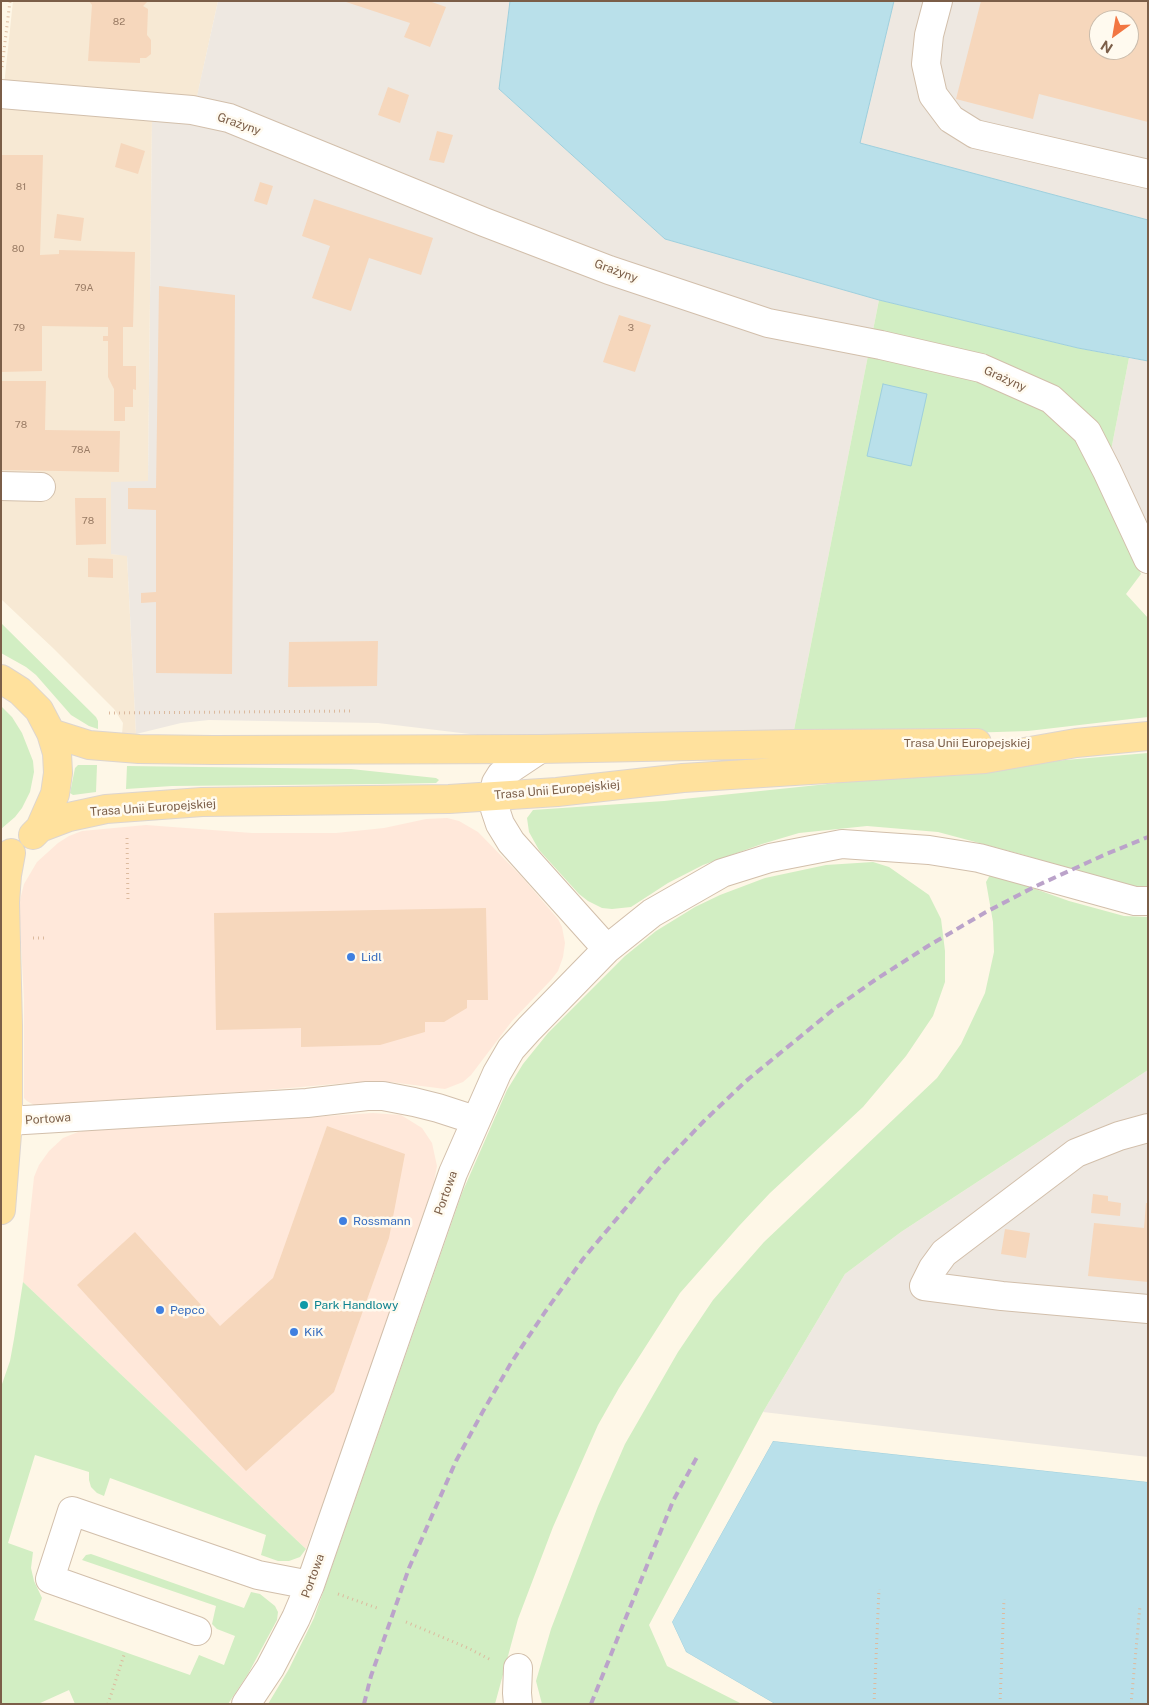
<!DOCTYPE html>
<meta charset="utf-8">
<style>
body{margin:0}
#map{position:relative;width:1149px;height:1705px;overflow:hidden;background:#fef7e7;font-family:"Public Sans",sans-serif}
canvas{display:block}
.frame{position:absolute;inset:0;border:2px solid #7b5e48;pointer-events:none}
.north{position:absolute;left:1089px;top:10px;width:50px;height:50px;box-sizing:border-box;background:#fffaef;border:1px solid #cabcac;border-radius:50%;rotate:212deg;font-size:14px;font-weight:700;line-height:20px;text-align:center;color:#7b5e48}
.north::after{content:'';display:block;margin:auto;width:18px;height:22px;background:#f27642;clip-path:polygon(50% 0,100% 100%,50% 72%,0 100%)}
</style>
<div id="map">
<canvas width="1149" height="1705"></canvas>
<div class="frame"></div>
<div class="north">N</div>
</div>
<script>
const g = document.querySelector('canvas').getContext('2d');
g.lineJoin = 'round';
function fillPath(path, color) { g.fillStyle = color; g.fill(path, 'evenodd'); }
const poly = rows => new Path2D(rows.map(r => 'M' + r).join(''));
function strokePath(path, color, width, dash) { g.strokeStyle = color; g.lineWidth = width; g.lineCap = dash ? 'butt' : 'round'; g.setLineDash(dash || []); g.stroke(path); }
function write(font, color, halo, rows, align = 'center') {
  g.font = font + ' "Public Sans",sans-serif'; g.lineWidth = 5; g.setLineDash([]); g.textBaseline = 'middle'; g.strokeStyle = halo; g.fillStyle = color; for (const [text, x, y, turn = 0] of rows) {
    g.save(); g.translate(x, y); g.rotate((+turn || 0) * Math.PI / 180); g.textAlign = isNaN(turn) ? turn : align; if (halo) g.strokeText(text, 0, 0); g.fillText(text, 0, 0); g.restore();
  }
}
fillPath(poly([
 [13,1,218,1,197,97,157,93,152,119,148,482,111,482,111,554,127,555,136,734,122,734,123,723,114,709,54,649,1,599,1,114]
]), '#f7e9d4');
fillPath(poly([
 [447,818,459,821,478,832,522,877,558,919,562,927,565,943,563,957,558,971,551,980,512,1021,471,1075,463,1082,445,1089,390,1082,358,1082,255,1091,34,1105,27,1101,24,1098,24,1000,19,904,24,884,37,862,58,843,69,836,82,831,146,825,252,833,336,833,384,828,426,819],
 [373,1113,401,1115,422,1128,432,1143,437,1166,434,1182,338,1462,306,1549,23,1282,34,1177,39,1165,49,1151,63,1138,78,1132,92,1129,233,1122]
]), '#ffe8da');
fillPath(poly([
 [218,1,510,1,499,89,665,239,879,300,793,735,478,735,378,723,209,720,181,723,136,734,127,556,111,554,111,482,148,481,152,119,157,92,197,96],
 [894,1,1148,1,1148,220,859,143],
 [1099,20,1129,20,1129,50,1099,50],
 [1129,358,1148,361,1148,535,1107,471],
 [1148,1070,1148,1457,763,1412,845,1274,901,1232]
]), '#eee8e1');
fillPath(poly([
 [879,300,1078,348,1129,358,1107,471,1113,511,1141,574,1126,594,1148,618,1148,717,1028,731,935,734,793,735],
 [1,623,96,717,98,721,98,729,89,726,71,715,36,675,26,667,1,653],
 [1,706,12,717,22,733,33,761,34,772,30,792,22,808,15,817,1,829],
 [1148,753,1148,890,1129,887,1024,855,938,832,867,826,799,833,762,844,703,865,668,883,631,907,612,909,602,908,588,901,579,894,539,850,529,832,527,818,533,810,664,801,1030,763],
 [78,765,97,765,96,792,73,795,70,793,75,768],
 [127,766,351,769,436,778,439,780,436,783,381,784,172,786,126,789],
 [873,862,889,867,929,895,941,919,945,951,945,982,933,1016,906,1056,863,1107,770,1193,739,1226,680,1293,619,1388,598,1425,553,1527,518,1619,495,1704,268,1704,289,1669,314,1618,462,1193,507,1090,523,1064,548,1033,625,956,656,931,695,907,720,895,765,878,826,865],
 [990,875,1010,880,1069,901,1124,916,1148,917,1148,1070,901,1232,845,1274,763,1412,649,1625,667,1666,742,1704,542,1704,536,1681,551,1629,598,1506,625,1444,678,1352,713,1300,764,1242,937,1078,961,1044,985,993,994,952,993,922,986,882],
 [23,1282,306,1549,300,1557,289,1561,278,1561,261,1555,266,1535,110,1478,104,1496,97,1493,91,1487,89,1480,89,1472,35,1455,8,1543,33,1552,31,1568,34,1581,42,1598,34,1620,190,1675,199,1655,224,1665,235,1636,217,1629,212,1624,216,1606,82,1560,86,1555,91,1554,244,1608,251,1592,260,1594,275,1606,278,1612,277,1620,248,1674,228,1704,75,1704,69,1690,38,1704,1,1704,1,1387,10,1361,14,1339]
]), '#d2eec3');
const water = poly([
 [510,1,894,1,860,143,1148,220,1148,361,1078,348,879,300,665,239,499,89,510,1],
 [883,384,927,394,911,466,867,456,883,384],
 [773,1441,1148,1482,1148,1704,775,1704,686,1652,672,1622,773,1441]
]);
fillPath(water, '#b9e0ea');
strokePath(water, '#9ecfdd', 1);
fillPath(poly([
 [772,1439,1148,1479,1148,1482,773,1441,672,1622,686,1652,775,1704,770,1704,684,1653,669,1622]
]), '#fef7e7');
fillPath(poly([
 [89,1,148,1,143,6,148,9,147,35,151,40,151,54,146,58,140,58,140,63,88,61,92,5],
 [429,1,446,7,430,47,404,37,410,23,346,2],
 [981,1,1148,1,1148,122,1039,94,1033,119,956,99],
 [1099,20,1129,20,1129,50,1099,50],
 [388,87,409,95,400,123,378,115],
 [437,131,453,135,444,163,429,160],
 [121,143,145,151,138,174,115,167],
 [2,155,43,155,40,255,59,254,59,250,135,252,133,327,123,327,123,366,136,366,136,390,133,389,133,407,125,407,125,421,114,421,114,389,108,377,108,341,103,341,103,336,108,336,108,327,42,326,42,371,1,372],
 [260,182,273,186,267,205,254,201],
 [314,199,433,238,421,275,369,258,351,311,312,298,330,246,302,236],
 [57,214,84,218,81,241,54,238],
 [159,286,235,295,232,674,156,673,156,602,141,603,141,593,156,592,156,510,128,509,128,488,156,488],
 [619,315,651,325,635,372,603,362],
 [1,381,46,381,45,430,120,431,119,472,1,470],
 [75,498,106,498,106,544,76,545],
 [88,558,113,559,113,578,88,577],
 [378,641,377,686,288,687,289,642],
 [486,908,488,1000,467,1000,467,1008,444,1022,425,1022,425,1032,380,1045,301,1047,301,1028,216,1030,214,913],
 [327,1126,405,1154,389,1238,334,1392,246,1471,77,1285,135,1232,220,1326,273,1278],
 [1093,1194,1108,1196,1108,1201,1121,1203,1120,1216,1091,1213],
 [1146,1203,1148,1203,1148,1282,1088,1276,1094,1223,1144,1228],
 [1005,1229,1030,1233,1026,1258,1001,1254]
]), '#f6d7bc');
const minor = poly([
 [938,1,929,35,926,64,933,95,951,119,975,134,1148,174],
 [1,94,192,110,229,118,484,222,609,270,768,323,881,345,981,368,1051,399,1087,432,1107,471,1148,559],
 [1,486,41,487],
 [540,749,501,775,496,783,494,796,495,809,500,824,511,842,607,949],
 [8,1121,307,1103,367,1096,383,1096,414,1102,438,1108,475,1120],
 [1148,1128,1119,1136,1076,1153,944,1253,933,1268,924,1286,1002,1296,1148,1309],
 [197,1631,50,1579,72,1511,258,1575,310,1585],
 [518,1668,517,1693,518,1704],
 [246,1704,270,1668,296,1618,310,1585,453,1173,497,1073,511,1049,529,1029,607,949,652,913,722,873,770,858,842,844,929,850,979,858,1135,901,1148,901]
]);
const major = poly([
 [1,679,20,691,39,710,51,733,57,753,58,773,55,794,40,828,33,835],
 [51,733,89,745,139,749,213,750,540,749,794,744,977,743],
 [40,828,69,817,106,809,202,802,449,799,557,792,683,778,985,759,1076,743,1148,736],
 [1,1210,8,1121,8,1026,5,902,7,875,11,853]
]);
strokePath(minor, '#d2bfab', 30);
strokePath(major, '#ddd5cf', 30);
strokePath(poly([
 [2,67,10,1],
 [109,713,354,711],
 [127,838,128,903],
 [33,938,45,938],
 [338,1594,377,1608],
 [406,1622,468,1648,491,1660],
 [108,1704,125,1652],
 [874,1704,879,1589],
 [1000,1704,1004,1599],
 [1131,1704,1140,1606]
]), '#dcba9e', 3, [1, 4]);
strokePath(minor, '#fff', 28);
strokePath(major, '#ffe19d', 28);
strokePath(poly([
 [364,1704,371,1676,409,1568,456,1461,482,1413,511,1363,545,1312,583,1259,661,1166,704,1121,746,1081,834,1009,875,980,928,946,986,912,1034,887,1104,855,1148,837],
 [591,1704,673,1501,697,1457]
]), '#bba3ca', 4, [8, 5]);
for (const [x, y, r, color] of [
 [351,957,5,"#3f7fe0"],
 [343,1221,5,"#3f7fe0"],
 [304,1305,5,"#0f9aa8"],
 [160,1310,5,"#3f7fe0"],
 [294,1332,5,"#3f7fe0"]
]) { const dot = new Path2D(); dot.arc(x, y, r, 0, 2 * Math.PI); g.fillStyle = color; g.fill(dot); strokePath(dot, '#fffaef', 2); }
write('10px', '#9a7c65', null, [
 ["82",119,22],
 ["81",21,187],
 ["80",18,249],
 ["79A",84,288],
 ["79",19,328],
 ["3",631,328],
 ["78",21,425],
 ["78A",81,450],
 ["78",88,521]
]);
write('12px', '#7b5e48', '#fffaef', [
 ["Grażyny",239,124,19],
 ["Grażyny",616,271,20],
 ["Grażyny",1005,379,24],
 ["Trasa Unii Europejskiej",967,743],
 ["Trasa Unii Europejskiej",557,790,-5],
 ["Trasa Unii Europejskiej",153,808,-4],
 ["Portowa",48,1119,-4],
 ["Portowa",446,1193,-70],
 ["Portowa",313,1576,-70]
]);
write('12px', '#366cbe', '#fffaef', [
 ["Lidl",361,957],
 ["Rossmann",353,1221],
 ["Pepco",170,1310],
 ["KiK",304,1332]
], 'left');
write('12px', '#0d838f', '#fffaef', [
 ["Park Handlowy",314,1305]
], 'left');
</script>
